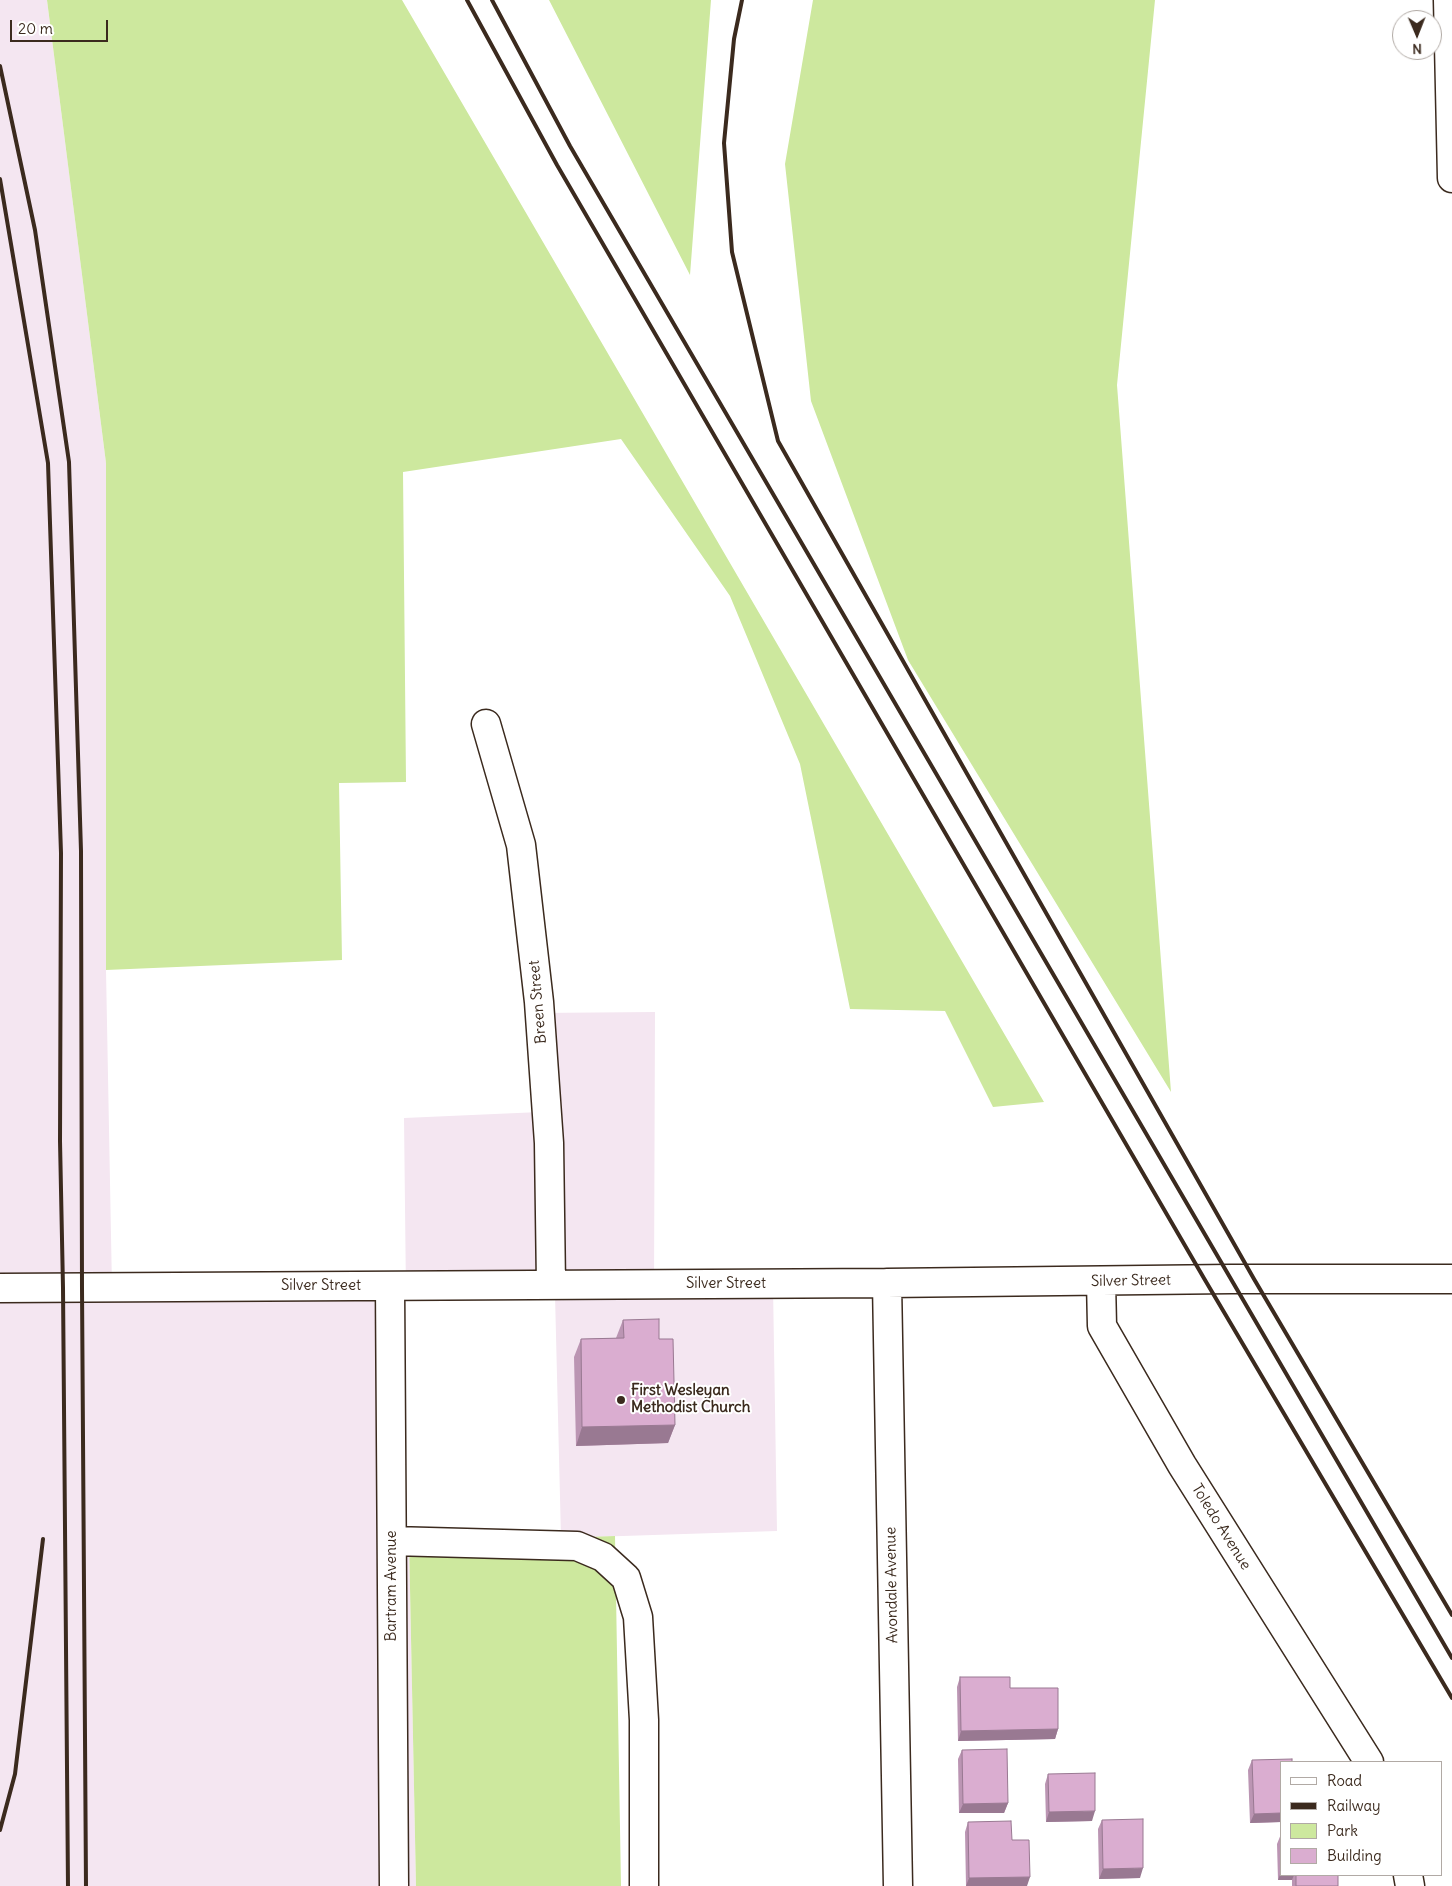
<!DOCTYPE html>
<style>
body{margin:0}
#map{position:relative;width:1452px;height:1886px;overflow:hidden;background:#fff;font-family:Delius,sans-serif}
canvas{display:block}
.legend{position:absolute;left:1280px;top:1761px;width:162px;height:115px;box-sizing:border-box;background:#fff;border:1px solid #b1aaa5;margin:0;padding:6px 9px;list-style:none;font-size:15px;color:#3b2a1e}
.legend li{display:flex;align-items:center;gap:10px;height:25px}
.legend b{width:25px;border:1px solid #b1aaa5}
.north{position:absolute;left:1392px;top:10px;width:50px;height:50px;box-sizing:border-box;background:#fff;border:1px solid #b1aaa5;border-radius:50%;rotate:179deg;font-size:14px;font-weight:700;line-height:20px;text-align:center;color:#3b2a1e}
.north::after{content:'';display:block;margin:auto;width:18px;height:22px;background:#3b2a1e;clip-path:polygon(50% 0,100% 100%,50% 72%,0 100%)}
.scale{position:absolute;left:10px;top:20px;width:98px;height:22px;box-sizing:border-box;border:2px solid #3b2a1e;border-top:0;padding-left:6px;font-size:15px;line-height:18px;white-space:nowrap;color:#3b2a1e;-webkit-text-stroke:4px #fff;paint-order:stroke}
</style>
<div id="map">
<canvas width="1452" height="1886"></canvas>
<ul class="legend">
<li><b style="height:6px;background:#fff"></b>Road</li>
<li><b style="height:6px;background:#3b2a1e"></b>Railway</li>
<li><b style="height:14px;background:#cde89e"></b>Park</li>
<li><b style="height:14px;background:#daadd0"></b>Building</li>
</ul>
<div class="north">N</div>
<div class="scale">20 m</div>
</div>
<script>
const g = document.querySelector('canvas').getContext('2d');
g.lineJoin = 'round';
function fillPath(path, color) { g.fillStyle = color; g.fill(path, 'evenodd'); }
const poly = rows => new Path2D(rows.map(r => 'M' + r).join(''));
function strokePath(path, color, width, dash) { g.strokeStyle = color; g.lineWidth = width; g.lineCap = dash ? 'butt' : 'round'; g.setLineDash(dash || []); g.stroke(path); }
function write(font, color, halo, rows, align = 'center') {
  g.font = font + ' Delius,sans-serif'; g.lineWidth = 4; g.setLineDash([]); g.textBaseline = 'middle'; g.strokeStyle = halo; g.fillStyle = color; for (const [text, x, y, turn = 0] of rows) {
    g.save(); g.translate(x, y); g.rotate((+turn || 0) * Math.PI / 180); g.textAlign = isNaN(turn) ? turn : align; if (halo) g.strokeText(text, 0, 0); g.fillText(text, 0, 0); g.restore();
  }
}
fillPath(poly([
 [0,0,47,0,106,463,106,970,112,1288,374,1294,388,1538,409,1538,416,1886,0,1886],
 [655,1012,654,1289,773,1286,777,1531,561,1538,555,1295,406,1295,404,1118,540,1112,536,1013]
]), '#f4e6f1');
fillPath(poly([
 [47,0,402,0,1044,1102,993,1107,945,1011,850,1009,800,764,730,596,621,439,403,472,406,782,339,783,342,960,106,970,106,463],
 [549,0,711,0,690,275],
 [813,0,1155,0,1117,385,1171,1092,908,660,811,401,785,164],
 [615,1536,621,1886,416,1886,409,1538,561,1538]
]), '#cde89e');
const minor = poly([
 [1448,0,1452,178],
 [486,724,521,845,539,1002,549,1143,551,1285],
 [1101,1281,1102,1326,1182,1465,1369,1762],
 [887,1283,898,1886],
 [390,1286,394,1886],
 [0,1288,887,1283,1231,1279,1452,1279],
 [392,1541,577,1546,603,1557,626,1578,638,1617,644,1720,644,1886],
 [1408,1875,1410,1886]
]);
strokePath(minor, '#3b2a1e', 31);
strokePath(minor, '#fff', 28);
strokePath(poly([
 [467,0,557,165,1205,1280,1452,1698],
 [492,0,570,146,1452,1658],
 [742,0,734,39,724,143,732,252,778,441,1254,1279,1452,1615],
 [0,66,35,230,69,462,81,851,82,1288,86,1886],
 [0,179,48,463,61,853,60,1141,63,1288,68,1886],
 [0,1830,15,1774,43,1539]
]), '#3b2a1e', 4);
fillPath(poly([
 [623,1320,659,1339,675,1425,668,1443,576,1446,574,1357,581,1339,616,1338],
 [960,1677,1010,1688,1058,1729,1055,1739,958,1741,957,1687],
 [962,1750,1008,1803,1004,1813,959,1813,958,1759],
 [1252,1760,1281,1762,1281,1822,1250,1823,1248,1770],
 [1048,1774,1092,1821,1046,1822,1045,1784],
 [1102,1820,1140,1878,1099,1879,1098,1829],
 [968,1822,1012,1840,1027,1886,966,1886,965,1832],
 [1281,1834,1281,1875,1338,1875,1338,1886,1292,1886,1292,1880,1278,1880,1277,1844]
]), '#bb95b3');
fillPath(poly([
 [675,1425,668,1443,576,1446,582,1427],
 [1058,1729,1055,1739,958,1741,961,1731],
 [1008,1803,1004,1813,959,1813,963,1804],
 [1095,1811,1092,1821,1046,1822,1049,1812],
 [1281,1813,1281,1822,1250,1823,1254,1814],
 [1143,1868,1140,1878,1099,1879,1103,1869],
 [1281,1872,1281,1875,1294,1875,1292,1880,1278,1880],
 [1030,1877,1027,1886,966,1886,969,1878]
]), '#997992');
const building = poly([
 [659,1319,659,1339,673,1339,675,1425,582,1427,581,1339,624,1338,623,1320,659,1319],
 [960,1677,1010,1677,1010,1688,1058,1688,1058,1729,961,1731,960,1677],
 [1007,1749,1008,1803,963,1804,962,1750,1007,1749],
 [1292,1759,1292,1762,1281,1762,1281,1813,1254,1814,1252,1760,1292,1759],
 [1095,1773,1095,1811,1049,1812,1048,1774,1095,1773],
 [1143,1819,1143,1868,1103,1869,1102,1820,1143,1819],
 [1011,1821,1012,1840,1029,1840,1030,1877,969,1878,968,1822,1011,1821],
 [1296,1875,1338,1875,1338,1886,1296,1886,1296,1875]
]);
fillPath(building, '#daadd0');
strokePath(building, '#997992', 1);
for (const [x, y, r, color] of [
 [621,1400,5,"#3b2a1e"]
]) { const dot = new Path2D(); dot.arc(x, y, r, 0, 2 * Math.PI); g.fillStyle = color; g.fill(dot); strokePath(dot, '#fff', 2); }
write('15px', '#3b2a1e', '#fff', [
 ["Breen Street",538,1002,-95],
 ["Silver Street",1131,1281,-1],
 ["Silver Street",726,1284],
 ["Silver Street",321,1286],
 ["Toledo Avenue",1221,1527,58],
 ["Avondale Avenue",892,1585,-91],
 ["Bartram Avenue",392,1586,-90]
]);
write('bold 15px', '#3b2a1e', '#fff', [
 ["First Wesleyan",631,1391],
 ["Methodist Church",631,1408]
], 'left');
</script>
